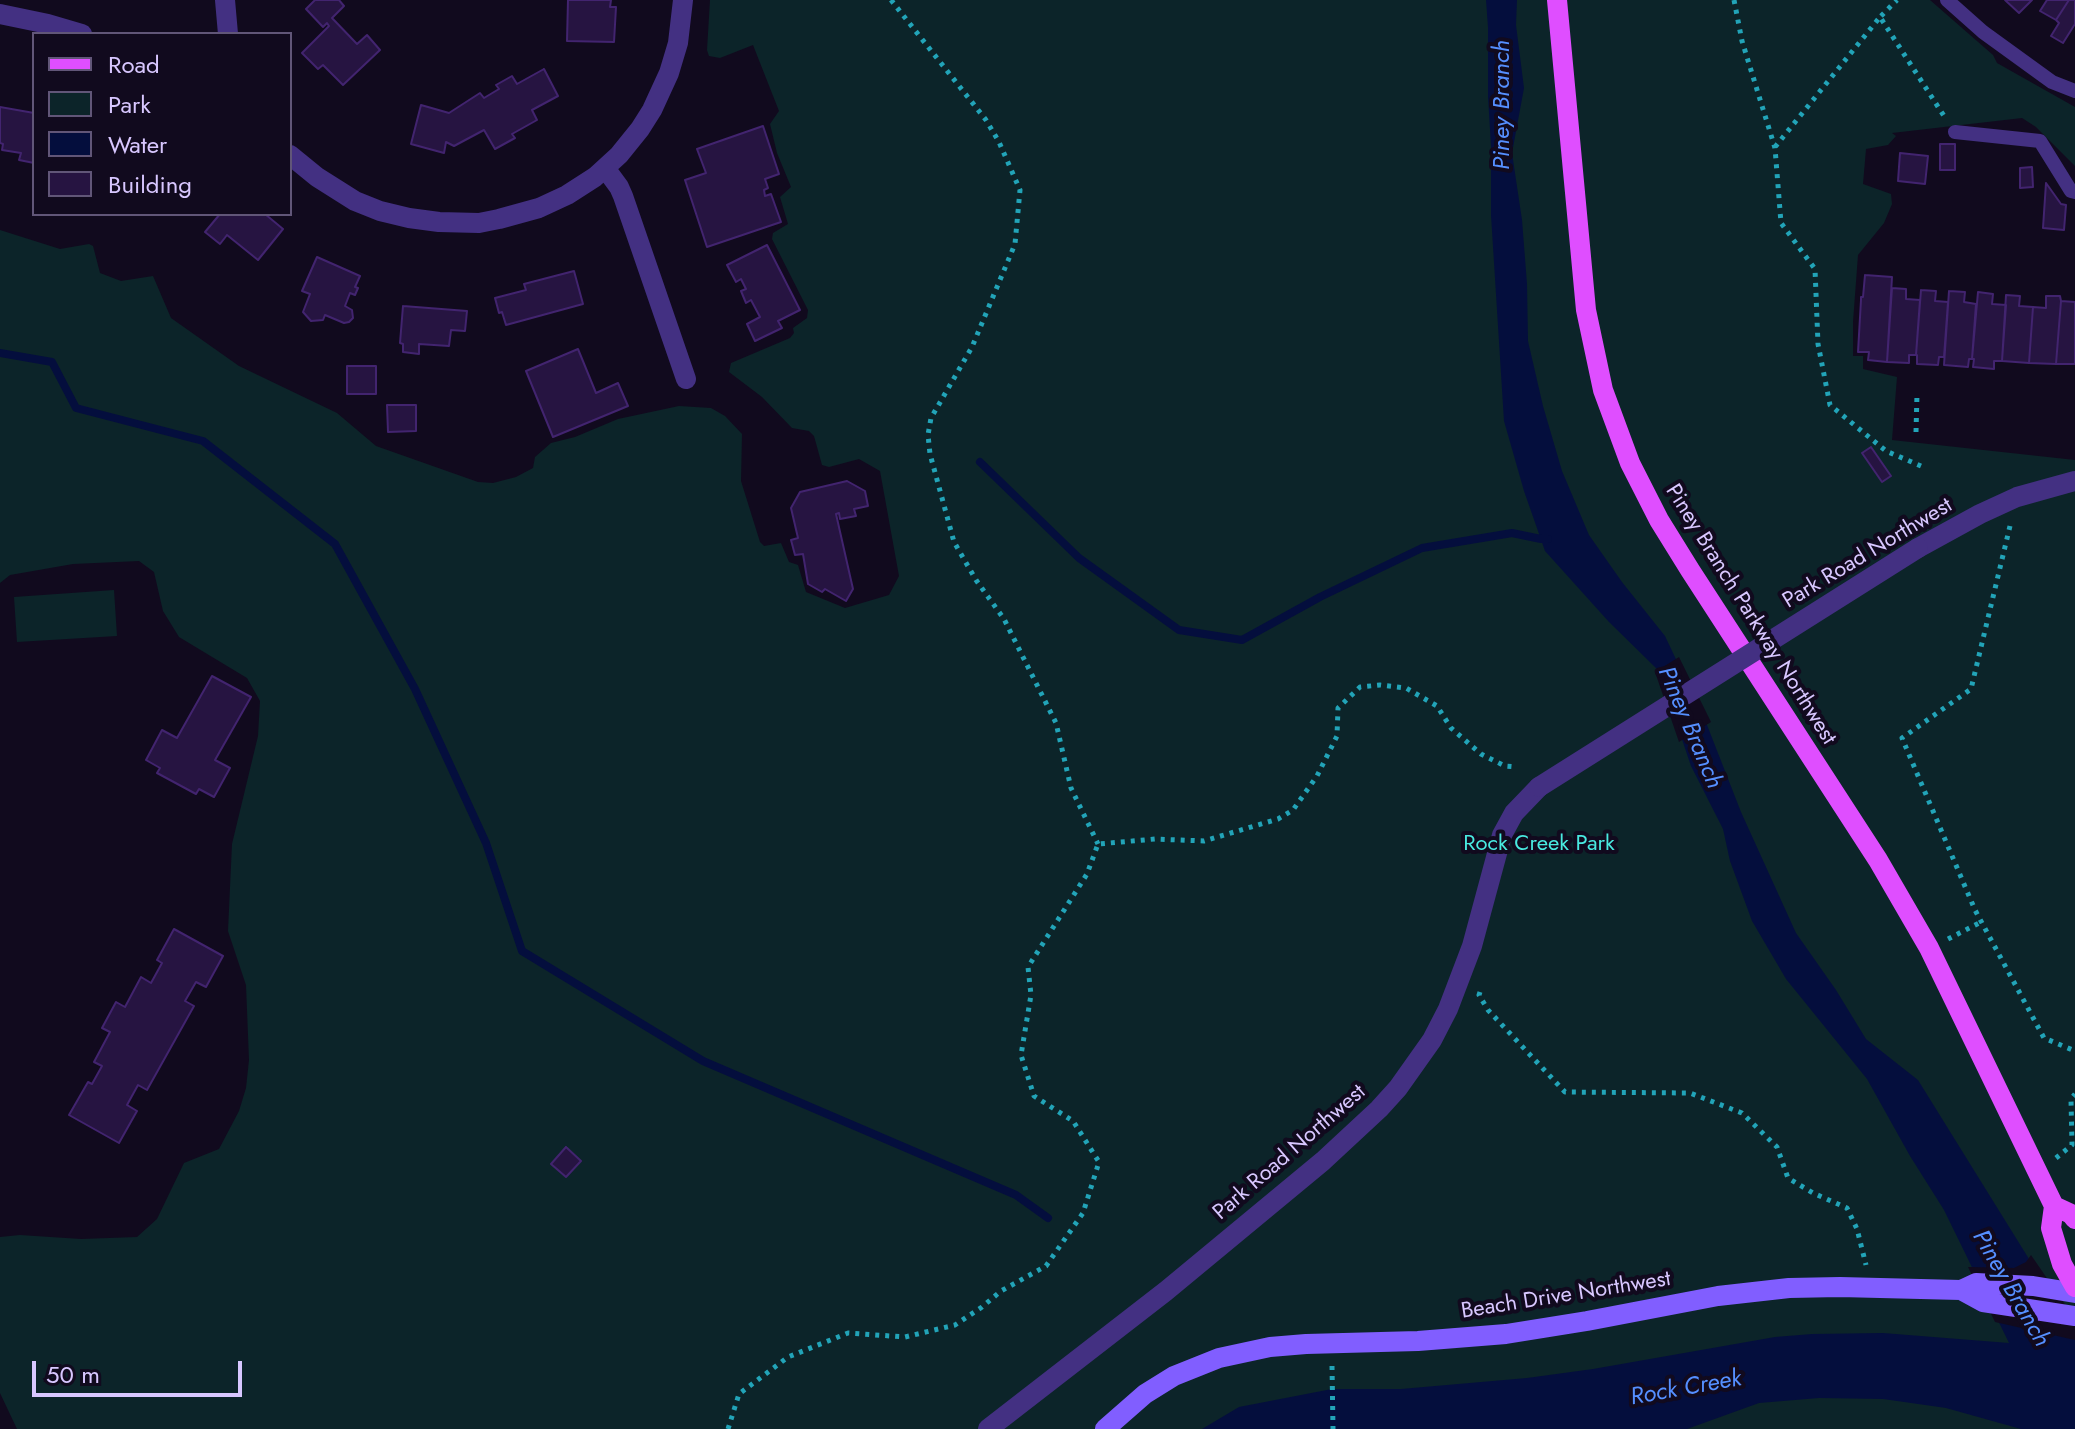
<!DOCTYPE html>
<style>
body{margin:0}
#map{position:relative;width:2075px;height:1429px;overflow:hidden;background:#110a1e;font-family:Jost,sans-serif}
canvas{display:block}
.legend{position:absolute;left:32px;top:32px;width:260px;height:184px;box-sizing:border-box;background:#110a1e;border:2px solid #615678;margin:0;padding:10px 14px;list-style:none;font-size:24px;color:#d8c7ff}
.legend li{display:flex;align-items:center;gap:16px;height:40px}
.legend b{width:40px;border:2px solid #615678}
.scale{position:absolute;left:32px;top:1361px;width:210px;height:36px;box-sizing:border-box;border:4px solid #d8c7ff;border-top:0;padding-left:10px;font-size:24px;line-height:28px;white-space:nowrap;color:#d8c7ff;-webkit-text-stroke:6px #110a1e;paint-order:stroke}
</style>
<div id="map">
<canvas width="2075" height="1429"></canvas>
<ul class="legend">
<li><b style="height:10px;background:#df4eff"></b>Road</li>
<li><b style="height:22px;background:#0c2429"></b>Park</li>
<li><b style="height:22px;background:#040e3d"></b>Water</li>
<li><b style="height:22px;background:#261441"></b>Building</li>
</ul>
<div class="scale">50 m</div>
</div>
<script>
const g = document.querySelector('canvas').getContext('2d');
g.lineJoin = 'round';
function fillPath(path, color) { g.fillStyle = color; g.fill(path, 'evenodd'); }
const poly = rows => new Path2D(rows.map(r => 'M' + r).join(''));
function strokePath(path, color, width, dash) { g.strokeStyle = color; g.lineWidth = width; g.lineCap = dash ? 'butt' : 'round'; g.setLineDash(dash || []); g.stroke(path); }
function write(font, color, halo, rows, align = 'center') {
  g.font = font + ' Jost,sans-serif'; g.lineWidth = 8; g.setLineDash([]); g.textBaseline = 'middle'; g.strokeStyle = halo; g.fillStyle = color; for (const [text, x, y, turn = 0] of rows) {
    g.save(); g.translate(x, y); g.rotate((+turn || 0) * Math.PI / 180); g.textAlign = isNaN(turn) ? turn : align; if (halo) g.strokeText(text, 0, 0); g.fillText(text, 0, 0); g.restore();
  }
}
fillPath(poly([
 [710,0,1930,0,1993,55,1997,63,2075,107,2075,166,2036,127,2022,118,1892,133,1896,136,1888,145,1866,149,1863,184,1891,194,1892,204,1884,223,1858,255,1853,322,1853,356,1863,356,1863,369,1897,377,1892,440,2075,460,2075,1429,17,1429,0,1393,0,1237,20,1235,81,1239,137,1237,157,1219,184,1163,219,1149,239,1111,246,1088,249,1060,246,985,228,931,232,844,258,736,260,701,247,678,179,637,163,611,154,572,139,561,73,564,10,575,0,583,0,230,60,249,89,244,93,246,100,273,121,281,153,276,171,318,239,366,337,413,376,446,478,482,493,483,516,477,533,468,535,457,551,443,575,437,618,419,679,406,711,408,725,416,742,434,741,481,760,542,764,546,781,543,789,562,798,565,806,592,845,608,889,595,899,576,880,471,859,459,829,467,822,465,814,436,809,431,792,428,762,397,729,372,731,363,790,338,794,333,793,328,807,318,808,310,772,239,773,233,788,224,780,197,791,187,777,153,770,124,779,111,753,45,720,58,709,56,707,50],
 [114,590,117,636,17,642,14,597]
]), '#0c2429');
fillPath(poly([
 [1486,0,1517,0,1516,25,1524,88,1512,153,1522,220,1527,284,1528,341,1543,406,1562,471,1589,535,1622,582,1665,636,1707,725,1741,812,1796,933,1836,990,1866,1039,1918,1080,2029,1259,2075,1325,2075,1429,2021,1429,1946,1408,1883,1399,1819,1398,1759,1403,1687,1429,1202,1429,1239,1407,1332,1389,1401,1389,1527,1378,1593,1369,1775,1337,1812,1334,1883,1333,2009,1343,1944,1210,1910,1156,1867,1079,1786,979,1752,921,1730,861,1723,829,1691,766,1659,671,1609,622,1545,551,1524,491,1504,421,1491,215,1491,146,1488,96,1488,27]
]), '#040e3d');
fillPath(poly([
 [1679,657,1711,722,1679,742,1655,672],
 [2031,1255,2075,1319,2075,1340,1995,1322,1968,1267,2014,1268,2026,1262]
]), '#110a1e');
strokePath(poly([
 [0,353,52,362,76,408,203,441,335,544,415,689,486,843,522,951,703,1061,1016,1195,1048,1218],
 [980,462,1079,558,1179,630,1242,640,1320,597,1422,548,1512,533,1541,539,1548,539]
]), '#040e3d', 8);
const building = poly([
 [315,0,339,0,344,6,332,18,357,44,367,35,380,50,343,85,323,65,318,69,302,53,329,26,327,23,323,27,306,9,315,0],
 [568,0,611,0,610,7,616,7,614,42,567,41,568,0],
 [2005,0,2032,0,2019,13,2005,0],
 [2047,0,2069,0,2056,20,2040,11,2047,0],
 [2069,0,2075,0,2075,24,2063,43,2051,36,2059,23,2056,20,2069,0],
 [544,69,558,96,532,110,537,120,512,134,515,138,495,149,484,130,454,146,446,142,444,153,411,144,421,105,449,113,480,93,484,98,499,89,496,85,512,76,517,84,544,69],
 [0,107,34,113,34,163,19,160,21,153,2,150,3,144,0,143,0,107],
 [763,126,779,174,765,179,768,188,764,190,765,196,771,194,781,222,707,247,685,180,706,173,697,149,763,126],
 [1940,144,1955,144,1955,170,1940,170,1940,144],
 [1900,153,1928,156,1925,184,1898,181,1900,153],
 [2032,167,2033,187,2020,188,2020,168,2032,167],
 [2046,183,2061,204,2066,205,2064,230,2043,228,2046,183],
 [220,214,265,214,283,229,258,260,227,235,220,244,205,232,220,214],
 [767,245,800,310,778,321,782,328,755,341,747,324,760,317,751,300,746,303,741,291,746,289,741,279,736,282,727,265,767,245],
 [317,257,360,276,355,287,358,288,355,295,350,293,345,306,352,310,353,318,349,322,344,323,325,315,323,320,311,321,303,312,310,294,302,291,317,257],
 [574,271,583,304,506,325,502,312,499,313,495,298,526,290,524,284,574,271],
 [1865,275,1892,277,1887,362,1868,360,1869,352,1858,352,1861,300,1861,297,1863,297,1865,275],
 [1892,288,1906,289,1906,299,1920,300,1916,355,1909,355,1909,363,1887,362,1892,288],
 [1921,290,1936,291,1935,301,1948,302,1944,357,1939,357,1938,365,1917,364,1917,355,1916,355,1921,290],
 [1949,291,1965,292,1964,302,1976,304,1972,359,1969,359,1968,367,1944,365,1949,291],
 [1978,292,1993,294,1992,304,2006,305,2002,361,1994,361,1994,369,1973,367,1974,359,1972,359,1978,292],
 [2006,295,2020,296,2019,306,2033,307,2029,363,2002,361,2006,295],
 [2046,296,2060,296,2061,301,2056,364,2029,363,2033,307,2046,308,2046,296],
 [2061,301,2075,302,2075,364,2056,364,2061,301],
 [403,306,467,311,465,331,451,330,449,346,419,344,419,354,403,352,403,344,400,343,403,306],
 [578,349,596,393,618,383,628,406,553,437,526,371,578,349],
 [347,366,376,366,376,394,347,394,347,366],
 [387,405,416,405,416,431,388,432,387,405],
 [1871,447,1891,476,1882,482,1862,453,1871,447],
 [847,481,865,491,868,506,854,509,856,516,840,519,839,513,836,514,853,589,846,601,825,589,822,592,808,584,803,554,795,555,791,540,798,538,791,508,800,492,847,481],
 [212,676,251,697,215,760,230,768,214,797,199,789,196,794,157,773,160,768,146,760,162,730,177,738,212,676],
 [174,929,223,956,206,987,196,982,185,1001,194,1006,147,1090,138,1085,127,1105,137,1111,119,1143,69,1115,88,1082,92,1084,102,1066,94,1062,110,1032,102,1028,116,1002,125,1007,141,977,151,983,162,963,157,960,174,929],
 [566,1147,581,1161,566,1177,551,1164,566,1147]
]);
fillPath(building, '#261441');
strokePath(building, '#42246f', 2);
strokePath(poly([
 [891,0,986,120,999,142,1020,190,1015,244,972,347,931,418,928,435,930,454,954,542,976,580,1004,619,1056,723,1071,788,1098,844],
 [1734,0,1742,41,1775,148,1781,223,1815,269,1818,344,1830,405,1886,451,1921,466],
 [1881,16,1897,0],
 [1775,147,1880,17,1944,116],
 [1916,432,1917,394],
 [2010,526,1971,689,1902,738,1975,910,2044,1038,2075,1051],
 [1948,939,1983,921],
 [1480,992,1479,995,1488,1010,1565,1092,1690,1093,1742,1113,1777,1147,1788,1178,1813,1193,1847,1208,1857,1229,1866,1265],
 [2056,1158,2072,1145,2071,1099,2075,1094],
 [1332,1366,1333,1429],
 [728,1429,739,1394,788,1357,848,1333,905,1337,955,1325,982,1307,1001,1291,1046,1266,1083,1213,1099,1162,1073,1121,1034,1096,1021,1055,1031,995,1028,967,1087,874,1098,844,1155,839,1204,841,1278,819,1293,810,1317,776,1337,736,1338,708,1360,687,1380,685,1406,688,1437,706,1451,728,1481,754,1505,766,1517,767]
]), '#22a4b8', 5, [4, 6]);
strokePath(poly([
 [1947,0,1983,32,2052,82,2075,91],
 [1955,132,2040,141,2071,191,2075,192]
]), '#433082', 14);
strokePath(poly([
 [225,0,228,34],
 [0,14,48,24,82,34],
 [290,155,317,177,355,201,380,211,409,218,439,222,479,223,499,219,539,208,567,195,595,177,619,155,640,129,652,110,669,73,678,43,683,0],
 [605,168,619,187,623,196,686,379]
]), '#433082', 20);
strokePath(poly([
 [1918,548,1980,514,2017,497,2075,481],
 [988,1429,1166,1291,1323,1161,1379,1109,1398,1088,1432,1040,1448,1009,1472,946,1502,835,1514,813,1539,787]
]), '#433082', 20);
strokePath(poly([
 [1961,1290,1983,1302,2075,1316],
 [1105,1429,1145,1394,1174,1376,1219,1358,1270,1347,1306,1344,1418,1341,1506,1334,1587,1321,1718,1296,1789,1288,1840,1287,1961,1290,1976,1283,2033,1286,2075,1293]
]), '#815eff', 20);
strokePath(poly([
 [1557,0,1586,310,1603,390,1630,463,1659,520,1690,570,1878,860,1929,948,2054,1206,2051,1228,2062,1264,2075,1287],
 [2054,1206,2071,1214,2075,1219]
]), '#df4eff', 20);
strokePath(poly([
 [1539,787,1918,548]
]), '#433082', 20);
write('22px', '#d8c7ff', '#110a1e', [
 ["Park Road Northwest",1868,554,-31],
 ["Piney Branch Parkway Northwest",1750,615,58],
 ["Park Road Northwest",1290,1153,-41],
 ["Beach Drive Northwest",1566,1296,-9]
]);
write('22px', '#49e9e0', '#110a1e', [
 ["Rock Creek Park",1539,845]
]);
write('italic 24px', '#558fff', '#110a1e', [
 ["Piney Branch",1503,105,-90],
 ["Piney Branch",1689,728,67],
 ["Piney Branch",2010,1289,60],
 ["Rock Creek",1686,1389,-10]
]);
</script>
